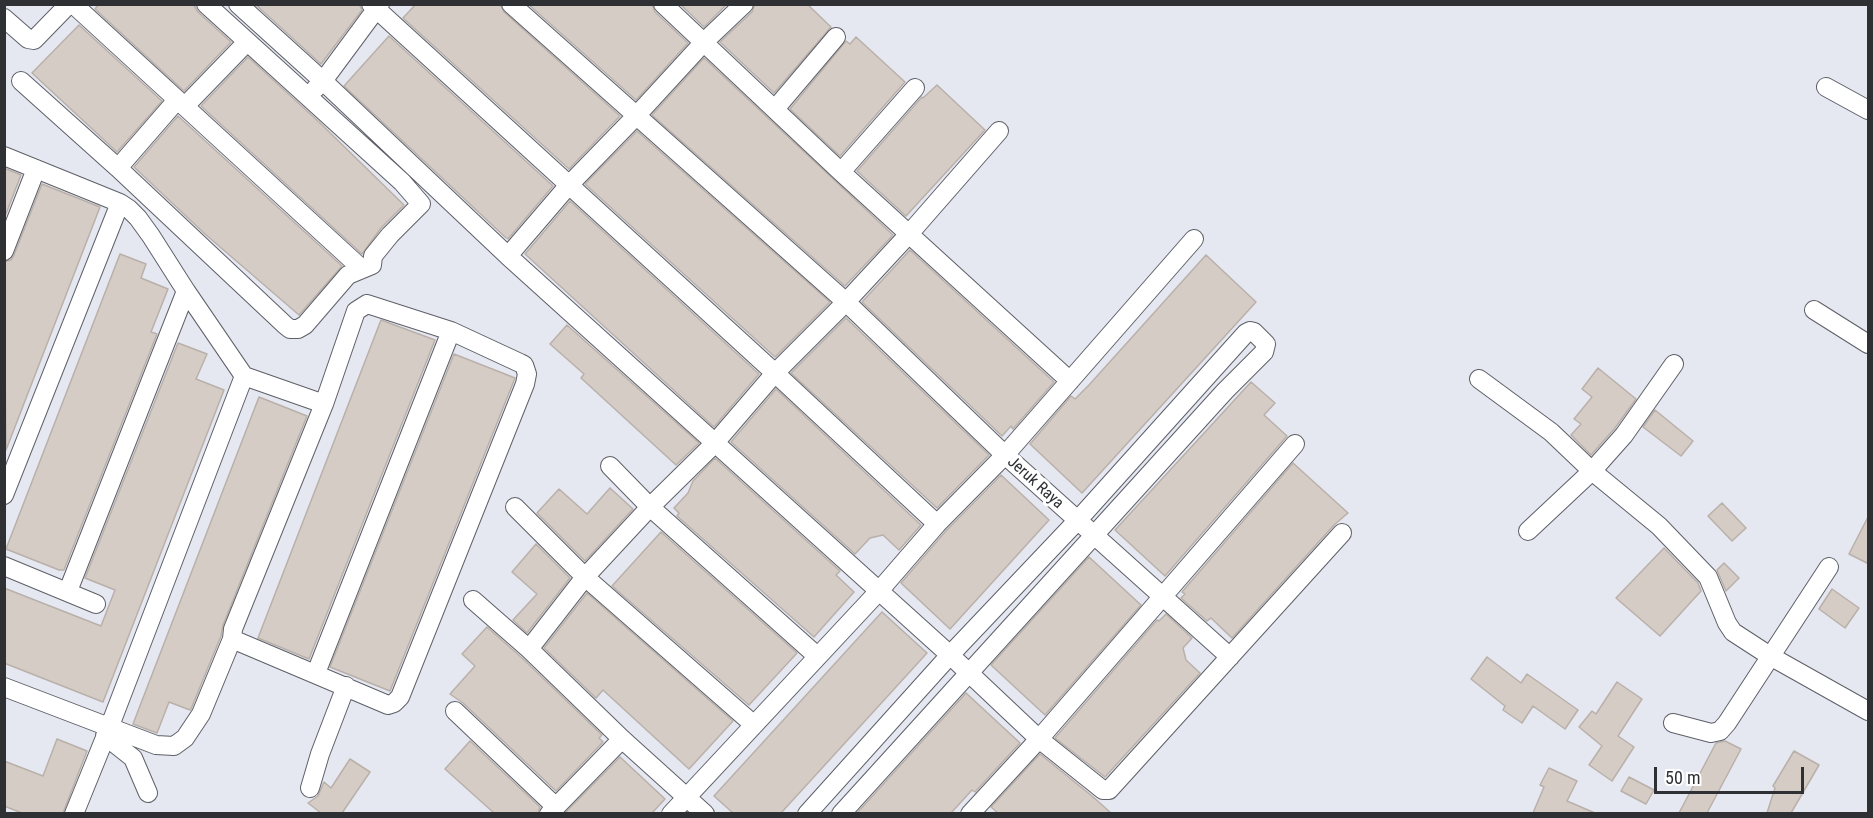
<!DOCTYPE html>
<style>
body{margin:0}
#map{position:relative;width:1873px;height:818px;overflow:hidden;background:#e5e7f1;font-family:"Roboto Condensed",sans-serif}
canvas{display:block}
.frame{position:absolute;inset:0;border:6px solid #2f3034;pointer-events:none}
.scale{position:absolute;left:1654px;top:767px;width:150px;height:27px;box-sizing:border-box;border:3px solid #2f3034;border-top:0;padding-left:8px;font-size:18px;line-height:21px;white-space:nowrap;color:#2f3034;-webkit-text-stroke:4px #fff;paint-order:stroke}
</style>
<div id="map">
<canvas width="1873" height="818"></canvas>
<div class="frame"></div>
<div class="scale">50 m</div>
</div>
<script>
const g = document.querySelector('canvas').getContext('2d');
g.lineJoin = 'round';
function fillPath(path, color) { g.fillStyle = color; g.fill(path, 'evenodd'); }
const poly = rows => new Path2D(rows.map(r => 'M' + r).join(''));
function strokePath(path, color, width, dash) { g.strokeStyle = color; g.lineWidth = width; g.lineCap = dash ? 'butt' : 'round'; g.setLineDash(dash || []); g.stroke(path); }
function write(font, color, halo, rows, align = 'center') {
  g.font = font + ' "Roboto Condensed",sans-serif'; g.lineWidth = 6; g.setLineDash([]); g.textBaseline = 'middle'; g.strokeStyle = halo; g.fillStyle = color; for (const [text, x, y, turn = 0] of rows) {
    g.save(); g.translate(x, y); g.rotate((+turn || 0) * Math.PI / 180); g.textAlign = isNaN(turn) ? turn : align; if (halo) g.strokeText(text, 0, 0); g.fillText(text, 0, 0); g.restore();
  }
}
const building = poly([
 [99,4,193,4,198,12,231,42,184,91,95,9,99,4],
 [255,4,359,4,362,10,321,64,255,4],
 [416,4,500,4,504,12,620,116,569,169,403,18,416,4],
 [528,4,652,4,655,12,688,43,636,100,528,4],
 [680,4,727,4,704,27,680,4],
 [755,4,807,4,831,27,774,93,720,42,752,12,755,4],
 [79,25,162,101,117,152,32,73,79,25],
 [389,36,553,186,508,239,505,237,344,86,389,36],
 [856,37,905,82,840,156,790,109,846,41,850,44,856,37],
 [248,57,319,122,404,205,381,228,362,254,201,106,248,57],
 [704,58,893,235,845,286,652,115,704,58],
 [937,85,985,130,906,216,857,171,922,97,923,98,937,85],
 [178,116,342,266,299,315,205,234,134,167,178,116],
 [637,131,830,302,775,357,585,184,637,131],
 [4,168,21,175,4,219,4,168],
 [42,184,100,207,6,450,4,262,11,260,14,255,42,184],
 [570,201,759,374,714,427,525,254,570,201],
 [910,250,1054,382,1013,429,1011,426,1002,436,862,302,910,250],
 [120,254,146,264,141,278,168,289,151,332,157,334,64,570,59,570,6,549,120,254],
 [1206,255,1256,302,1082,493,1030,444,1071,396,1075,399,1089,385,1206,255],
 [846,318,989,455,937,508,791,373,846,318],
 [381,320,435,340,309,659,258,638,381,320],
 [567,325,699,443,676,465,581,378,584,374,550,344,567,325],
 [178,343,207,354,196,379,224,390,103,702,4,663,4,588,101,626,115,590,85,578,178,343],
 [454,354,515,378,390,691,330,667,454,354],
 [1598,368,1636,399,1615,428,1591,455,1571,435,1581,424,1574,419,1592,397,1582,389,1598,368],
 [1251,382,1275,403,1264,415,1287,436,1165,576,1115,530,1251,382],
 [776,389,921,525,899,550,883,535,870,538,855,554,731,442,776,389],
 [259,397,307,416,223,625,221,636,191,709,190,710,169,702,157,733,133,724,259,397],
 [1655,410,1693,441,1681,456,1643,427,1655,410],
 [715,458,840,571,836,575,854,592,814,637,677,516,679,513,674,508,688,493,693,481,715,458],
 [1293,463,1348,513,1334,525,1232,638,1211,618,1207,621,1181,598,1185,594,1182,592,1293,463],
 [1001,475,1049,520,950,629,901,583,945,532,1001,475],
 [610,488,633,509,585,561,537,513,559,489,587,514,610,488],
 [1722,503,1746,528,1732,541,1708,516,1722,503],
 [1869,515,1869,564,1849,554,1869,515],
 [661,532,797,653,749,705,612,586,661,532],
 [536,544,570,578,527,633,513,620,537,594,512,572,536,544],
 [1664,548,1698,583,1701,591,1660,636,1616,598,1664,548],
 [1089,557,1141,605,1045,715,991,665,1089,557],
 [1724,563,1739,578,1726,591,1717,570,1724,563],
 [1832,589,1859,608,1845,628,1819,609,1832,589],
 [587,593,733,721,689,769,603,690,596,698,544,648,587,593],
 [882,612,927,653,781,813,733,813,714,796,882,612],
 [1166,614,1192,638,1183,648,1186,660,1200,673,1105,777,1055,738,1157,620,1159,621,1166,614],
 [487,627,521,657,602,735,599,738,603,742,556,791,463,703,450,694,475,666,462,654,487,627],
 [1487,657,1521,683,1527,674,1578,710,1565,729,1533,706,1522,723,1503,710,1505,706,1471,679,1487,657],
 [1617,682,1642,699,1618,736,1634,747,1612,781,1589,765,1602,746,1579,727,1592,711,1596,714,1617,682],
 [966,693,1020,743,975,792,972,790,951,813,857,813,966,693],
 [57,739,87,751,63,813,22,813,4,806,4,761,43,776,57,739],
 [470,741,540,807,538,813,494,813,445,769,470,741],
 [1725,741,1741,749,1707,813,1679,813,1716,743,1725,741],
 [1794,751,1819,765,1791,813,1767,813,1775,788,1773,786,1794,751],
 [1040,754,1092,796,1111,813,998,813,991,807,1040,754],
 [620,757,665,799,652,813,565,813,620,757],
 [350,759,370,772,342,813,321,813,308,803,318,796,324,782,331,788,350,759],
 [1549,768,1577,781,1567,801,1595,813,1533,813,1544,787,1540,785,1549,768],
 [1629,777,1654,790,1646,804,1621,791,1629,777]
]);
fillPath(building, '#d6ccc6');
strokePath(building, '#b9b0aa', 1.5);
const minor = poly([
 [73,4,362,269],
 [238,4,323,81,508,256,950,655,1039,739,1103,790,1109,790,1342,533],
 [371,4,775,373,937,524],
 [511,4,846,302,1005,455,1230,657],
 [663,4,841,172,1070,381],
 [4,18,28,39,34,40,69,4],
 [21,81,118,168,285,325,290,329,298,329,305,325,348,275,372,265,373,256,390,235,421,204,402,182,206,4],
 [1826,87,1868,110],
 [315,89,323,81,380,4],
 [185,106,246,43],
 [775,109,836,37],
 [4,156,120,203,129,209,138,218,151,236,186,291,244,376,324,404],
 [118,168,177,100],
 [841,172,915,88],
 [4,251,36,169],
 [508,256,568,186,637,115,704,42,744,4],
 [367,304,451,331,520,363,524,365,527,374,525,384,400,697,394,703,388,705,232,639,233,629,324,404,356,311,367,304],
 [1814,310,1868,344],
 [1479,379,1551,432,1592,471,1659,526,1708,577,1727,623,1733,632,1770,656,1868,711],
 [610,466,650,507,817,656],
 [4,495,120,203],
 [515,507,585,577,753,724],
 [1528,531,1592,471,1624,435,1674,364],
 [4,566,96,604],
 [68,591,186,291],
 [473,600,529,649,622,739,705,814],
 [529,649,585,577,650,507,714,444,775,373,846,302,909,234,999,131],
 [316,673,451,331],
 [4,687,156,745,174,746,185,738,201,714,232,639],
 [455,711,555,806],
 [1673,723,1711,733,1720,731,1727,723,1829,567],
 [105,736,133,758,148,793],
 [310,788,320,754,346,686],
 [74,814,111,723,244,376],
 [549,814,622,739],
 [671,814,879,591,937,524,1005,455,1194,239],
 [807,814,950,655,1077,521,1246,333,1250,331,1254,332,1266,344,1264,352,1225,391,841,814],
 [970,814,1039,739,1295,444]
]);
strokePath(minor, '#5e6068', 20);
strokePath(minor, '#fff', 18);
write('16px', '#2f3034', '#fff', [
 ["Jeruk Raya",1035,483,42]
]);
</script>
